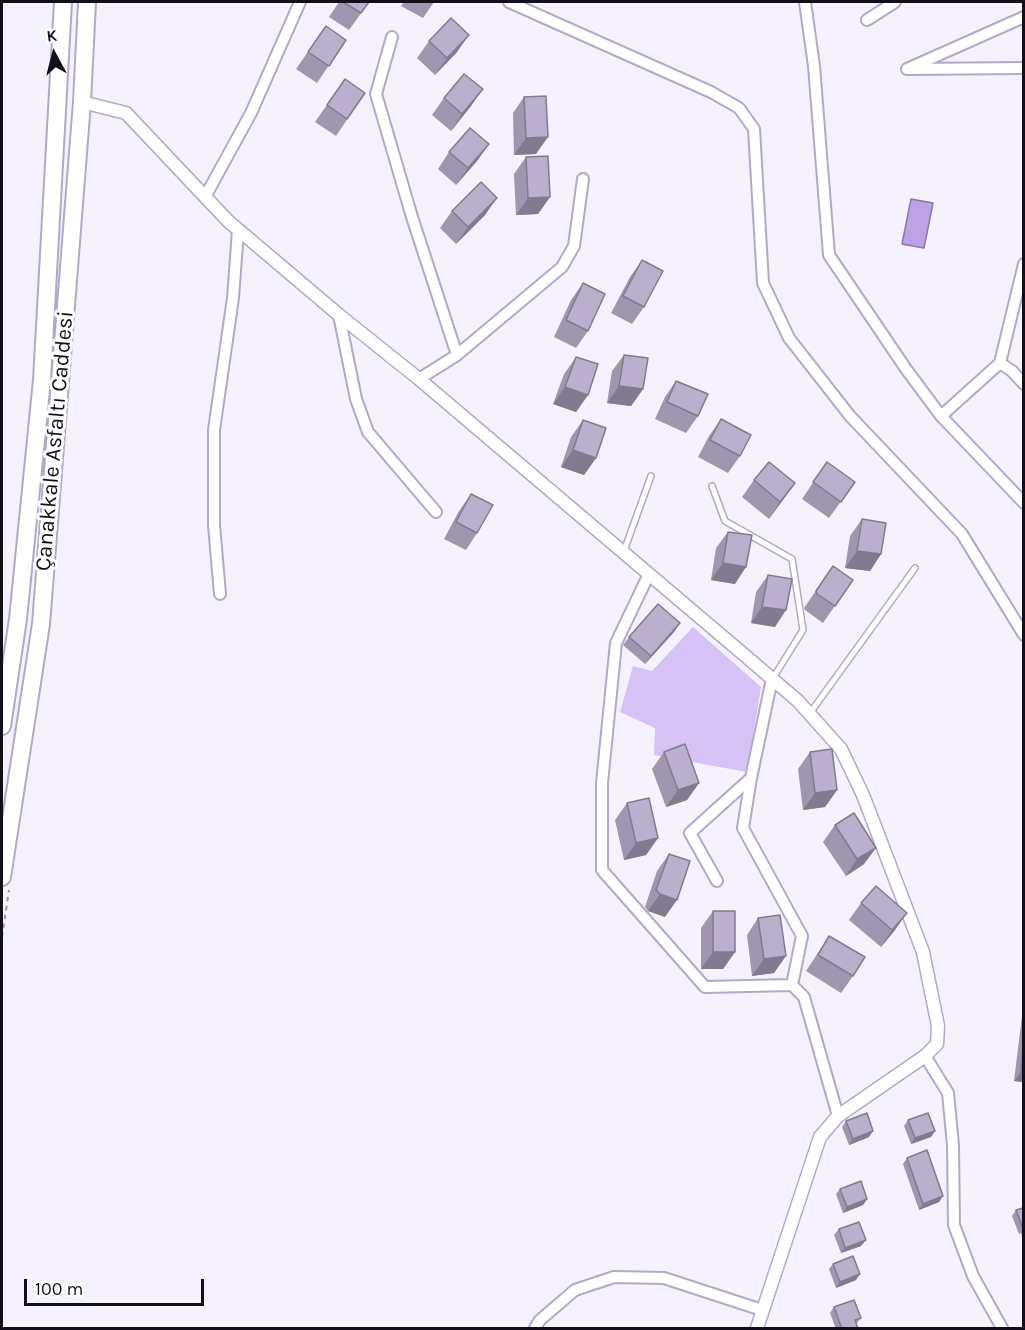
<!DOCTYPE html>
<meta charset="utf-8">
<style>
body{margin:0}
#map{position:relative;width:1025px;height:1330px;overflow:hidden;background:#f5f1fe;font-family:Karla,sans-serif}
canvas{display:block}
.frame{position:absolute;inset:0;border:3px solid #130f1a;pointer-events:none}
.north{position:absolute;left:24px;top:24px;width:60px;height:60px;-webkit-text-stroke:4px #fff;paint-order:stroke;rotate:353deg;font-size:16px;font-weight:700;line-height:24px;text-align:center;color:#130f1a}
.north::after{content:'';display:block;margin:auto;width:21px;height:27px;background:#130f1a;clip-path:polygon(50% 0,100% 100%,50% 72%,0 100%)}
.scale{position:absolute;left:24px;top:1279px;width:180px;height:27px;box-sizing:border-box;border:3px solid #130f1a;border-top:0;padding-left:8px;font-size:18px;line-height:21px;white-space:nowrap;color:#130f1a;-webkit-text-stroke:4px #fff;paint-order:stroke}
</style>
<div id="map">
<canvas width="1025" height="1330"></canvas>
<div class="frame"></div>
<div class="north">K</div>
<div class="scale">100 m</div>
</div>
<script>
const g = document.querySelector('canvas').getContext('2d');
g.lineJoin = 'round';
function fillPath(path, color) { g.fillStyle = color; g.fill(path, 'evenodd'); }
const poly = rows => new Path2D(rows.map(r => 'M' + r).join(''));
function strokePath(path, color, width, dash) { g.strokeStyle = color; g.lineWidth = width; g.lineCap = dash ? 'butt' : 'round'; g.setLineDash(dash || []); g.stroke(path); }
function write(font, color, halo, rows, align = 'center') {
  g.font = font + ' Karla,sans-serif'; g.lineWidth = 6; g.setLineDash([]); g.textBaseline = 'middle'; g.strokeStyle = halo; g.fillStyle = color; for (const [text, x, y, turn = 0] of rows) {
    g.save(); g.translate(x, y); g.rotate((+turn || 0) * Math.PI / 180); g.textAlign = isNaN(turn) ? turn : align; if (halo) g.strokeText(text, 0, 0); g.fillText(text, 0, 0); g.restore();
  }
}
fillPath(poly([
 [693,627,761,687,747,772,654,755,655,728,620,712,633,666,652,671]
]), '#d6c2f7');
const water = poly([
 [911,199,933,203,924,248,902,244,911,199]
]);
fillPath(water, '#bda3e5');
strokePath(water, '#8a77a8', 1.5);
const service = poly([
 [712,486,725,521,792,559,803,630,773,678],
 [624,551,651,476],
 [810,713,915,568]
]);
const minor = poly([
 [509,2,711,92,739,108,754,129,763,283,789,338,850,416,962,534,1024,635],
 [805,2,814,66,829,255,906,369,941,416,1024,503],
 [1024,17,907,69,1024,68],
 [867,20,895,2],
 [392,37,376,94,412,217,457,355],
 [205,197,251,113,300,2],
 [339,315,356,399,368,432,436,512],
 [1000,363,1012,371,1024,384],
 [419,379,457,355,562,267,574,246,583,179],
 [941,416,1000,363,1024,264],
 [649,574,616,643,602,783,602,870,705,987,792,985,804,997,838,1116],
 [220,594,214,525,214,430,233,298,238,230],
 [772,679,751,778,743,828,802,936,792,985],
 [717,881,690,833,751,778],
 [925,1056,948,1093,953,1145,954,1225,973,1276,1002,1328],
 [535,1328,540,1320,575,1290,614,1277,664,1278,762,1310]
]);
const tertiary = poly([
 [82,102,126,113,228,221,339,315,419,379,742,653,798,701,841,749,863,795,923,952,938,1026,937,1044,925,1056,838,1116,820,1137,757,1328]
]);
const trunk = poly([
 [2,726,18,619,42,380,63,2],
 [2,877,41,624,82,102,87,2]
]);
strokePath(service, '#b3a9c6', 8);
strokePath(minor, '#b3a9c6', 14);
strokePath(tertiary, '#b3a9c6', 15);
strokePath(trunk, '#b3a9c6', 20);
strokePath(poly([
 [2,937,9,890]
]), '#9a96a2', 2, [4.5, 4.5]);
strokePath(service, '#fff', 5);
strokePath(minor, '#fff', 10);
strokePath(tertiary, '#fff', 12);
strokePath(trunk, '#fff', 16);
fillPath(poly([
 [339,2,369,2,349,30,329,17],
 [404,2,434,2,423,18,401,6],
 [326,26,346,40,317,83,296,69],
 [429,41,457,52,435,75,417,58],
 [345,79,365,93,336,136,315,122],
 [524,97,536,154,514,155,513,113],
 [444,98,471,106,451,131,432,115],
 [489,144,477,161,456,185,438,169,449,152],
 [526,157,550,197,538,214,516,215,514,174],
 [452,211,485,215,456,244,440,228],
 [642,260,644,307,632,324,611,313,630,277],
 [583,283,588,331,576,348,554,337,571,300],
 [624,355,643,389,631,406,607,403,612,371],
 [576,357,588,395,576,412,553,404,564,374],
 [676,381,698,416,686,433,655,419,665,397],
 [721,419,740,456,728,473,698,457,709,436],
 [583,420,596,458,584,475,561,467,571,437],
 [827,462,855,482,829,518,802,499],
 [754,480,795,483,769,519,742,497],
 [471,494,477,533,466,550,444,539,459,511],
 [862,519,881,554,870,571,845,568,850,536],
 [728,532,735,584,711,580,716,548],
 [833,566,853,580,823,623,805,610,804,608],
 [768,575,775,627,751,623,756,592],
 [674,632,645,664,623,645,629,637],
 [664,752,699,783,687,800,666,807,652,769],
 [810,752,837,790,825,807,803,810,798,769],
 [627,803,658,838,646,855,624,860,615,820],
 [835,825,864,864,846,876,823,842],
 [669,854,665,917,648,911,645,907,657,871],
 [861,903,895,930,881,947,849,920],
 [713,911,735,952,723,969,701,969,701,928],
 [758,918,774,973,752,976,747,935],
 [829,936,853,976,841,993,806,971],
 [1023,1008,1023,1082,1014,1081],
 [908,1120,931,1137,911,1144,904,1126],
 [846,1121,869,1137,849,1145,842,1127],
 [907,1158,943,1196,939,1202,919,1210,903,1164],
 [840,1189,867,1199,863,1205,843,1213,836,1194],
 [1023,1208,1023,1241,1021,1233,1019,1234,1012,1216,1016,1210],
 [839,1229,861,1246,841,1253,834,1235],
 [833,1264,856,1280,836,1288,829,1269],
 [834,1307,861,1318,856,1324,858,1329,836,1329,830,1313]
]), '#a096b0');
fillPath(poly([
 [469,35,457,52,435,75,447,58],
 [483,89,471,106,451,131,462,114],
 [548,137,536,154,514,155,526,138],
 [489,144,477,161,456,185,468,168],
 [550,197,538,214,516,215,528,198],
 [497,198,485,215,456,244,468,227],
 [619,386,643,389,631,406,607,403],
 [565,387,588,395,576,412,553,404],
 [573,450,596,458,584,475,561,467],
 [795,483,783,500,769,519,780,502],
 [857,551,881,554,870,571,845,568],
 [723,563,746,567,735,584,711,580],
 [762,607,786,610,775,627,751,623],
 [680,623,674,632,645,664,651,656],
 [699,783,687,800,666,807,678,790],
 [837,790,825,807,803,810,815,793],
 [658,838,646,855,624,860,636,843],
 [876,848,864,864,846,876,857,859],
 [660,894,677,900,665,917,648,911],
 [907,913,895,930,881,947,892,930],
 [713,952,735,952,723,969,701,969],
 [786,956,774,973,752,976,764,959],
 [1021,1072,1023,1072,1023,1082,1014,1081],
 [873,1131,869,1137,849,1145,853,1139],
 [935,1131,931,1137,911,1144,915,1138],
 [943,1196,939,1202,919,1210,923,1204],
 [867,1199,863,1205,843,1213,847,1207],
 [866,1240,861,1246,841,1253,845,1248],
 [860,1274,856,1280,836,1288,840,1282]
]), '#827a90');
const building = poly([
 [343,2,369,2,361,13,343,2],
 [451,18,469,35,447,58,429,41,451,18],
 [326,26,346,40,329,66,308,52,326,26],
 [464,74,483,89,462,114,444,98,464,74],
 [345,79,365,93,347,119,327,105,345,79],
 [546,96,548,137,526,138,524,97,546,96],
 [470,128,489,144,468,168,449,152,470,128],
 [548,156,550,197,528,198,526,157,548,156],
 [481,182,497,198,468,227,452,211,481,182],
 [642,260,663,271,644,307,623,296,642,260],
 [583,283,605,294,588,331,566,320,583,283],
 [624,355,648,358,643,389,619,386,624,355],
 [576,357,598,364,588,395,565,387,576,357],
 [676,381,708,394,698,416,667,402,676,381],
 [721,419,751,435,740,456,710,440,721,419],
 [583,420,606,428,596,458,573,450,583,420],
 [769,462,795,483,780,502,754,480,769,462],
 [827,462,855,482,841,502,813,482,827,462],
 [471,494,493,505,477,533,456,522,471,494],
 [862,519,886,523,881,554,857,551,862,519],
 [728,532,752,535,746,567,723,563,728,532],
 [833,566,853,580,835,606,817,594,816,591,833,566],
 [768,575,792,579,786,610,762,607,768,575],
 [658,604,680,623,651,656,629,637,658,604],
 [685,744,699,783,678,790,664,752,685,744],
 [832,749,837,790,815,793,810,752,832,749],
 [649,798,658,838,636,843,627,803,649,798],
 [854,813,876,848,857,859,835,825,854,813],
 [669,854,690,861,677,900,660,894,656,890,669,854],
 [876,886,907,913,892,930,861,903,876,886],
 [713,911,735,911,735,952,713,952,713,911],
 [780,915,786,956,764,959,758,918,780,915],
 [829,936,865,957,853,976,818,955,829,936],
 [1023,1047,1023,1072,1021,1072,1023,1047],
 [867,1113,873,1131,853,1139,846,1121,867,1113],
 [928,1113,935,1131,915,1138,908,1120,928,1113],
 [927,1150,943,1196,923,1204,907,1158,927,1150],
 [861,1181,867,1199,847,1207,840,1189,861,1181],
 [1023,1208,1023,1228,1016,1210,1023,1208],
 [859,1222,866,1240,845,1248,839,1229,859,1222],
 [853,1256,860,1274,840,1282,833,1264,853,1256],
 [854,1300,861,1318,855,1320,858,1329,842,1329,834,1307,854,1300]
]);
fillPath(building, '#baafcd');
strokePath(building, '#827a90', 1.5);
write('22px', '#130f1a', '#fff', [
 ["Çanakkale Asfaltı Caddesi",55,441,-85]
]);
</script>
